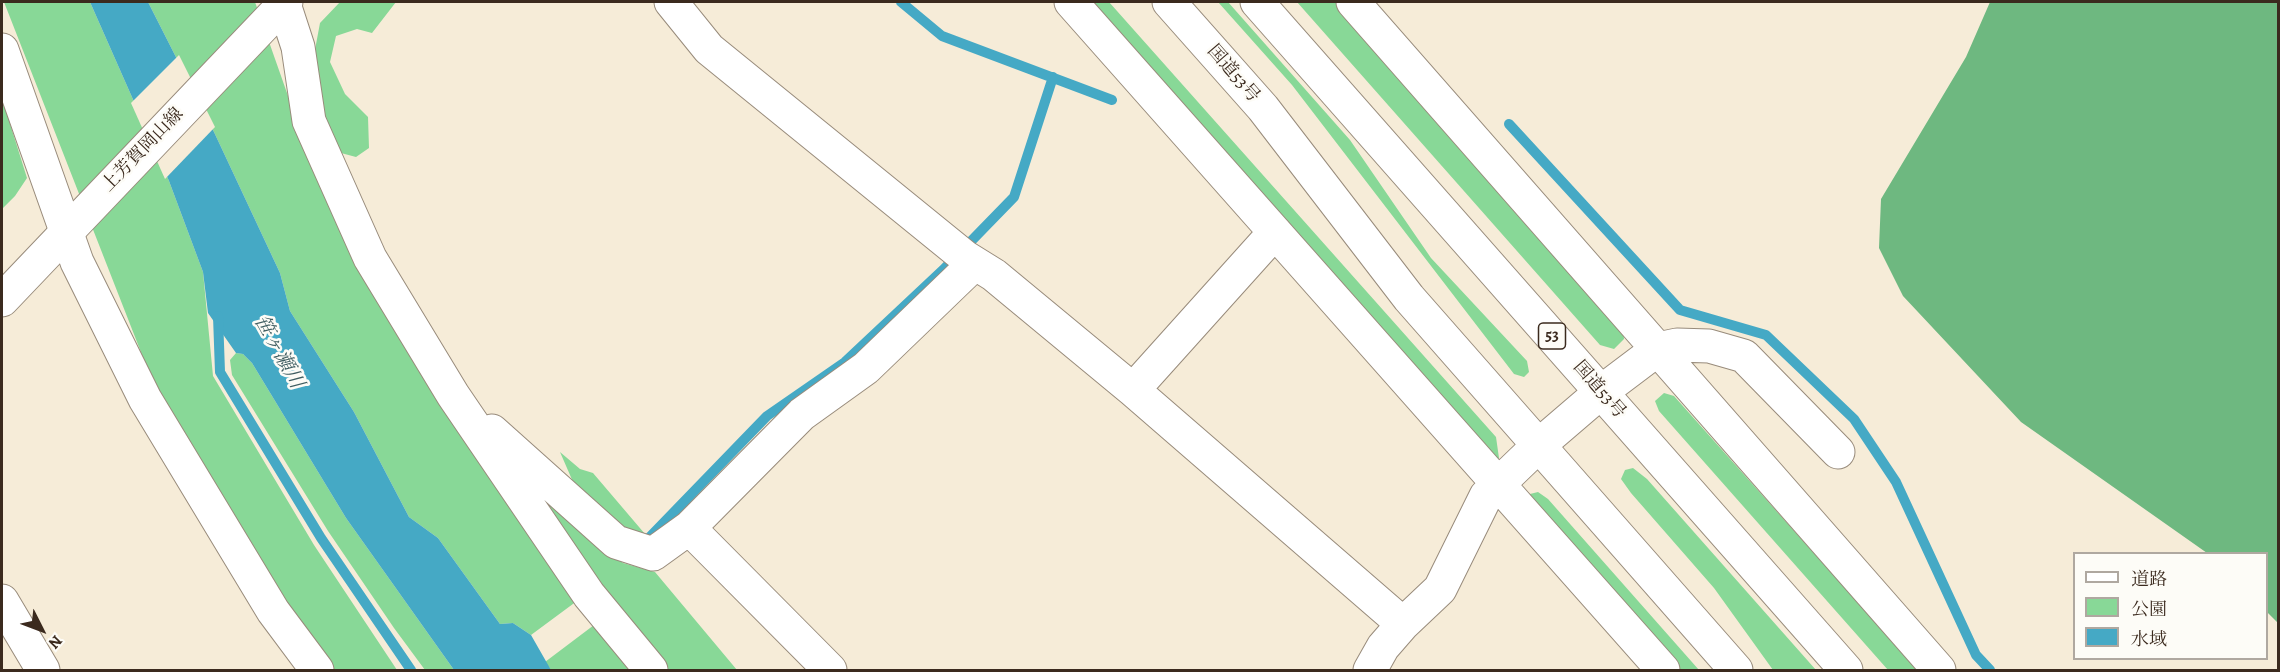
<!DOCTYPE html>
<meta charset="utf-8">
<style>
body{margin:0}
#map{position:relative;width:2280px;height:672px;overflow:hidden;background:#f6ecd8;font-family:Alegreya,"Noto Serif JP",serif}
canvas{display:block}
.frame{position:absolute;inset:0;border:3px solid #3b2a1e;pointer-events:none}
.legend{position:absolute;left:2073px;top:552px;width:195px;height:108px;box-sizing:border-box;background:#fdfcf7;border:2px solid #afa8a0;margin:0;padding:8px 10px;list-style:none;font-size:18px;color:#3b2a1e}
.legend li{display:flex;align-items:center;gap:12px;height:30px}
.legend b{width:30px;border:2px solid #afa8a0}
.north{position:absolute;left:12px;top:600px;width:60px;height:60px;-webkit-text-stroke:4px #fdfcf7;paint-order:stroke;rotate:132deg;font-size:16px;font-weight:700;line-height:24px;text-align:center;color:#3b2a1e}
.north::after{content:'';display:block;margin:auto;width:21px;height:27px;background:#3b2a1e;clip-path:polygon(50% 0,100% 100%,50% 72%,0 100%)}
</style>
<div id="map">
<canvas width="2280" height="672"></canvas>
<div class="frame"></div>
<ul class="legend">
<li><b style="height:8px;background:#fff"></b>道路</li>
<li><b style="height:16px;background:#88d897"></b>公園</li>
<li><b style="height:16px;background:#45a9c5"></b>水域</li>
</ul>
<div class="north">N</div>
</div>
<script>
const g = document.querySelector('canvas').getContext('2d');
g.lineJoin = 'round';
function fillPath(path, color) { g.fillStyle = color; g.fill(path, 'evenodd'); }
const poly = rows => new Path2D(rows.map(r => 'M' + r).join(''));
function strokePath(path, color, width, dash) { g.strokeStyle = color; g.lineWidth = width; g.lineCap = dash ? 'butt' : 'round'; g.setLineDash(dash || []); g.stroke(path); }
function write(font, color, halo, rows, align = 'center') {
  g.font = font + ' Alegreya,"Noto Serif JP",serif'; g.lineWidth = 5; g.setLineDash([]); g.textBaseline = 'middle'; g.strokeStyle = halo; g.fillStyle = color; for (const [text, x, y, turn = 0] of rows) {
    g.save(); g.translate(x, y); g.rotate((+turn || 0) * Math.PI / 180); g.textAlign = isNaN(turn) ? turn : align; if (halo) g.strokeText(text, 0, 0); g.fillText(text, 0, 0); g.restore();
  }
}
fillPath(poly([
 [4,2,90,2,169,181,203,272,213,376,314,545,397,670,329,670,283,603,155,388],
 [148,2,255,2,300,130,581,598,531,635,513,623,500,624,438,538,409,517,354,412,290,311,280,273,214,132],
 [340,2,396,2,372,33,357,29,336,36,330,62,345,94,368,117,369,148,356,157,341,153,320,121,311,71,320,23],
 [1089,2,1109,2,1496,437,1499,458,1495,463],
 [1218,2,1228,2,1350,140,1431,258,1527,361,1529,372,1524,377,1514,374,1292,85],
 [1297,2,1337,2,1623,327,1624,339,1614,349,1600,345],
 [2,98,27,178,15,196,2,209],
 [236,353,243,354,252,363,346,518,454,670,425,670,394,628,328,531,232,375,230,360],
 [1664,393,1674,396,1918,670,1888,670,1659,411,1655,401],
 [497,440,623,563,655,572,737,670,662,670],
 [560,452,580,469,593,473,645,534,638,541,580,498],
 [1633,468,1647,479,1816,670,1773,670,1714,588,1631,493,1621,479,1625,470],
 [1538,492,1548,499,1699,670,1676,670,1522,496],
 [598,622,638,670,551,670,545,662]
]), '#88d897');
fillPath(poly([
 [1990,2,2278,2,2278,623,2267,612,2266,554,2207,553,2021,422,1903,296,1879,248,1881,199,1966,57]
]), '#6eb880');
fillPath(poly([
 [90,2,148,2,214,132,280,273,290,311,354,412,409,517,438,538,500,624,513,623,531,635,551,670,454,670,346,518,252,363,243,354,236,353,208,313,203,272,169,181]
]), '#45a9c5');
fillPath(poly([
 [179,55,215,127,165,179,131,103]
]), '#f6ecd8');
strokePath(poly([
 [901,2,942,36,1112,100],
 [1509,124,1680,310,1766,335,1854,419,1896,482,1976,655,1990,670],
 [218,316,220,372,321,538,411,670],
 [645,542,767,416,845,362,943,270,1014,197,1053,77]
]), '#45a9c5', 10);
const minor = poly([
 [671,2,709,49,965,257,994,275,1133,390,1403,624,1440,589,1486,496,1538,446,1601,392,1658,349,1677,345,1709,346,1744,356,1838,452],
 [1071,2,1663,670],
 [1353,2,1939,670],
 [284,4,298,47,309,121,370,258,453,395,589,595,651,670],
 [2,50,77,262,145,399,273,611,317,670],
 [1133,390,1275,232],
 [492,431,616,542,653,554,689,528,802,414,866,368,974,264],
 [689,528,830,670],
 [2,601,43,670],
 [1370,670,1383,647,1403,624]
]);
const secondary = poly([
 [2,300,286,2]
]);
const trunk = poly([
 [1169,2,1263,108,1409,298,1736,670],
 [1257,2,1846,670]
]);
strokePath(minor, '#988b7b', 35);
strokePath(secondary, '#988b7b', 35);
strokePath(trunk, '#988b7b', 35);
strokePath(minor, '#fff', 33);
strokePath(secondary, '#fff', 33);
strokePath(trunk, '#fff', 33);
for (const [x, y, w] of [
 [1552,336,27]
]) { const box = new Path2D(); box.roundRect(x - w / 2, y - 13, w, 26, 4.5); g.fillStyle = '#fdfcf7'; g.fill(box); strokePath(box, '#3b2a1e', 1.5); }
write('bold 16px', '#3b2a1e', null, [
 ["53",1552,336]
]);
write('18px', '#3b2a1e', '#fdfcf7', [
 ["国道53号",1233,74,49],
 ["上芳賀岡山線",143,150,-46],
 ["国道53号",1599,390,49]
]);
write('italic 20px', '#3f5d61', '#fdfcf7', [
 ["笹ヶ瀬川",278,352,61]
]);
</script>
